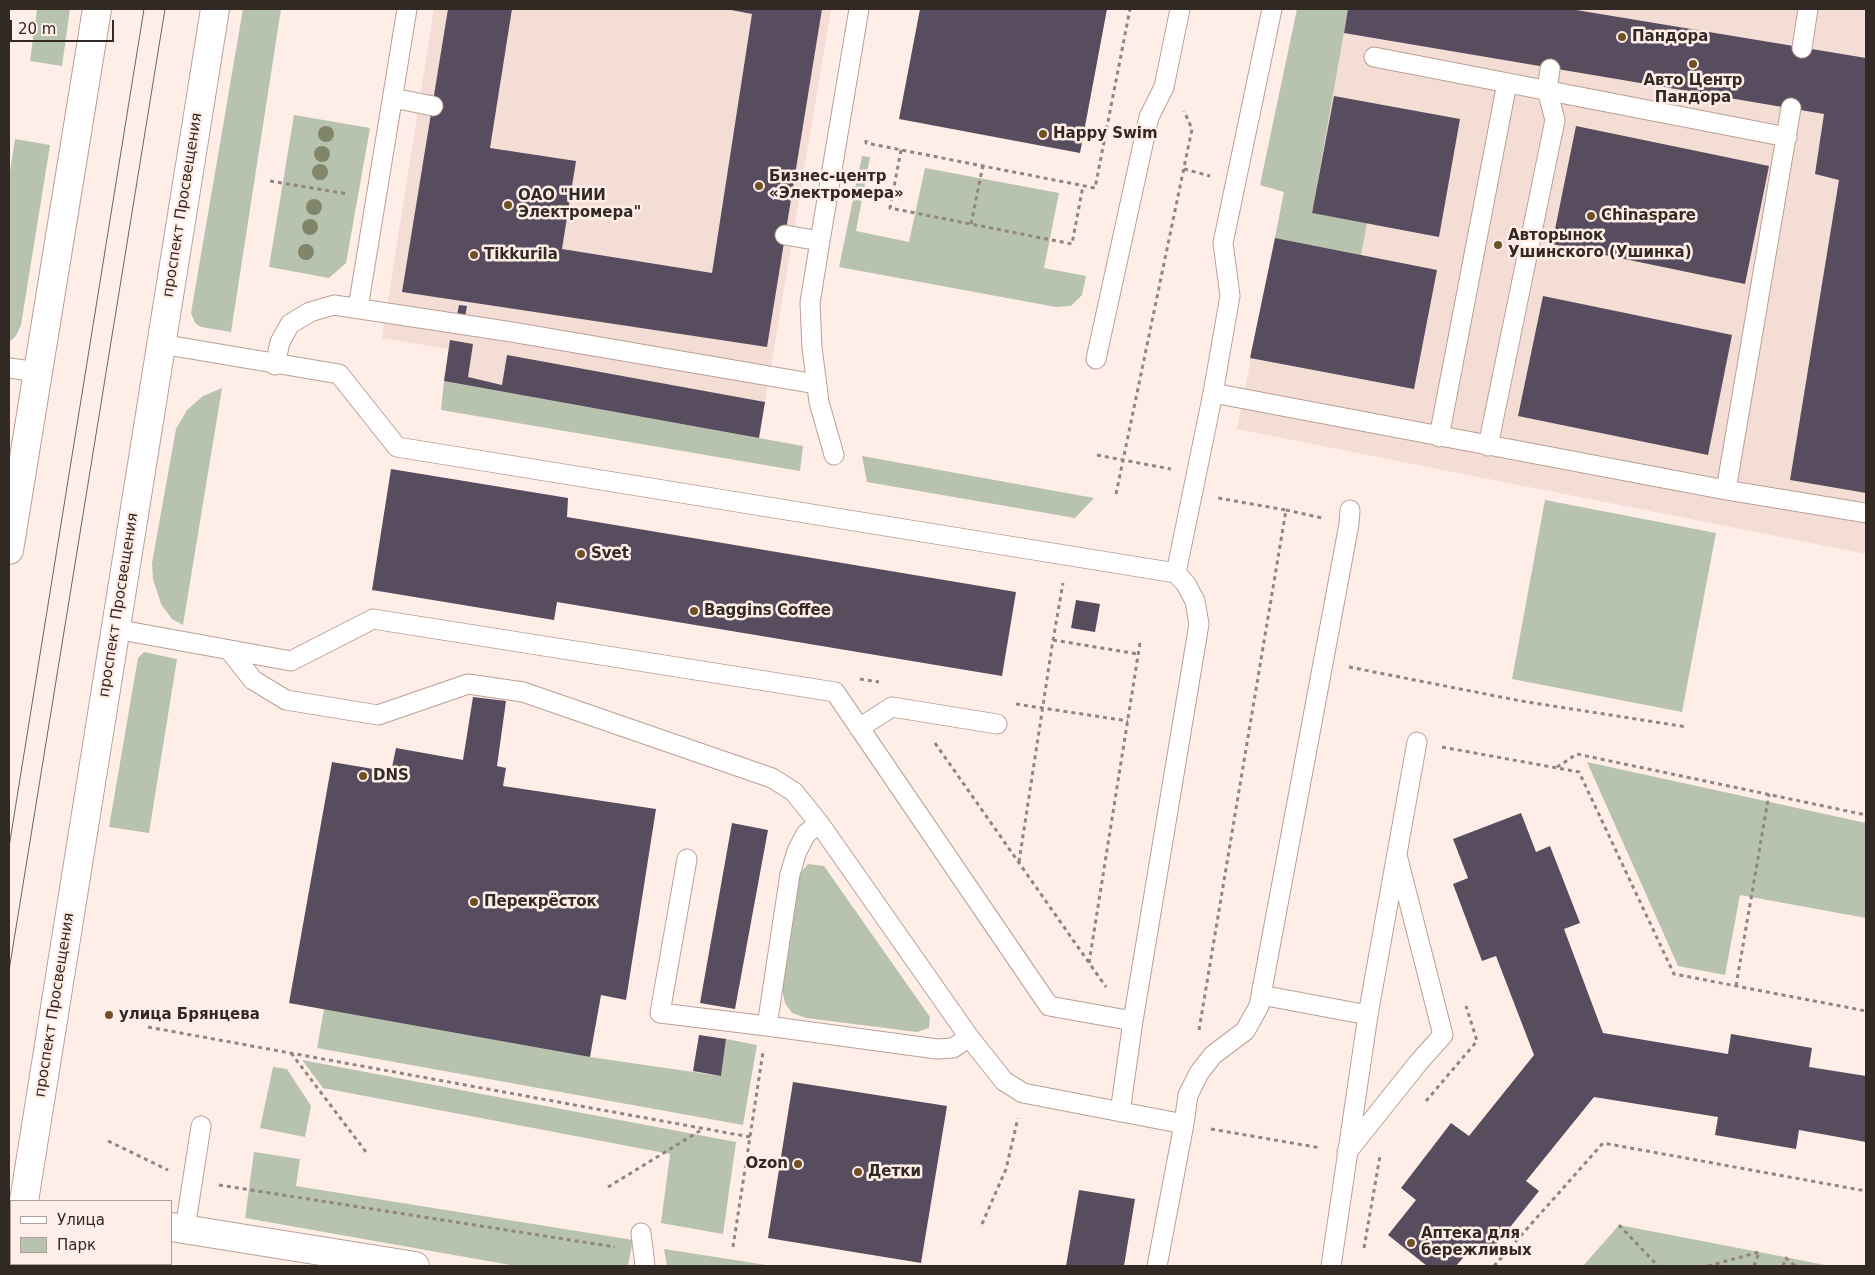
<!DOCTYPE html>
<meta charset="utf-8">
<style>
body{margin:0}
#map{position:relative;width:1875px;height:1275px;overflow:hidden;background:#ffeee7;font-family:"DejaVu Sans",sans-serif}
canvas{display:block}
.frame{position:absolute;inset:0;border:10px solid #332924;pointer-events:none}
.legend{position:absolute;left:10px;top:1200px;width:162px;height:65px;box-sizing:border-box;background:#ffeee7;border:1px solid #ad9f99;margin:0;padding:6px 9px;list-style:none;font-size:15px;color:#332924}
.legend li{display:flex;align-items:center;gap:10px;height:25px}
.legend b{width:25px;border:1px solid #ad9f99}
.scale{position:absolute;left:10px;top:20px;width:104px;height:22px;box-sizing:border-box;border:2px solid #332924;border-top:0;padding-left:6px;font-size:15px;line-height:18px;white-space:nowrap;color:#332924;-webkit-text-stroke:4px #ffeee7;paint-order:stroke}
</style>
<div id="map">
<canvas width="1875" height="1275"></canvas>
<div class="frame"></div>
<ul class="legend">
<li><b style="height:6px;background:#fff"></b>Улица</li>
<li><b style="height:14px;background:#b7c3af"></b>Парк</li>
</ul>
<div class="scale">20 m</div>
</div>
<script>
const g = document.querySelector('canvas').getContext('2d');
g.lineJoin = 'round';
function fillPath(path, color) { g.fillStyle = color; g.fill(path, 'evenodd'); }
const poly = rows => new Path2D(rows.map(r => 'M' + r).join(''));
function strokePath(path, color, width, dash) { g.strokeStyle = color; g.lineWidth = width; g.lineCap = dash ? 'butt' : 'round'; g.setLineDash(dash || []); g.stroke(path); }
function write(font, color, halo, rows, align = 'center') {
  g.font = font + ' "DejaVu Sans",sans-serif'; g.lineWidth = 5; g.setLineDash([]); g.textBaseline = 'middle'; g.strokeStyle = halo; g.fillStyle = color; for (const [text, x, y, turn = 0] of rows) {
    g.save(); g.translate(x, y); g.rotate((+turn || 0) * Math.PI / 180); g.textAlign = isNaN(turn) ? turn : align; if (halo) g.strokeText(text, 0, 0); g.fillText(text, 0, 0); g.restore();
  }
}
fillPath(poly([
 [434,9,831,9,759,438,444,381,449,349,382,338],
 [1297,9,1866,9,1866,554,1237,429,1284,192,1260,185]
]), '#f3ddd5');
fillPath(poly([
 [37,9,70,9,62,66,30,61],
 [243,9,281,9,231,332,201,327,195,323,191,313],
 [1297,9,1348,9,1312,213,1367,223,1361,255,1275,238,1284,192,1260,185],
 [294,115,370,128,346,263,329,278,269,267],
 [15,139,50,145,21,325,16,336,9,342,9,178],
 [862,156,870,157,856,231,909,242,925,168,1059,193,1044,268,1086,276,1082,295,1071,306,1056,307,839,267],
 [444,381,803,446,800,471,441,410],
 [222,388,183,625,172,619,161,604,153,579,152,563,176,429,187,410,203,396],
 [862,456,1094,498,1075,518,867,482],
 [1545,500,1716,533,1682,712,1512,679],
 [144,652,177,659,149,833,109,827,138,658],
 [1587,762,1866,823,1866,918,1740,895,1725,975,1678,966],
 [808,864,824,866,930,1017,929,1028,917,1032,806,1018,792,1013,785,1003,782,990,799,874],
 [324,1009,590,1057,721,1076,726,1039,757,1045,743,1125,317,1048],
 [302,1060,736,1142,723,1234,661,1223,670,1154,323,1088],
 [273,1067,287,1069,311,1106,305,1137,260,1128],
 [254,1152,300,1159,296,1186,633,1240,628,1266,516,1266,245,1218],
 [1619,1225,1759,1252,1830,1266,1583,1266],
 [664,1249,773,1266,667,1266]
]), '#b7c3af');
fillPath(poly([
 [448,9,512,9,490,148,576,161,562,249,712,273,752,14,726,9,822,9,767,347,402,292],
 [920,9,1107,9,1080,153,899,119],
 [1348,9,1570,9,1866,58,1866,493,1790,480,1839,180,1815,174,1824,114,1344,33],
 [1334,96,1460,119,1439,237,1312,213],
 [1576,126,1769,166,1745,284,1552,244],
 [1275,238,1437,270,1414,389,1250,358],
 [1543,296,1732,335,1708,455,1518,416],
 [459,305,467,306,465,317,457,315],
 [450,340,473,344,468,377,502,385,507,355,765,402,759,438,444,381],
 [391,469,568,498,567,517,1016,592,1002,676,557,602,554,620,372,590],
 [1076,600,1100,604,1095,632,1071,628],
 [473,697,506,701,497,766,506,768,503,786,656,809,626,1000,601,995,590,1057,289,1003,332,762,391,772,396,748,463,760],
 [1521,813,1536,852,1550,846,1580,923,1564,929,1603,1033,1728,1054,1731,1034,1812,1048,1809,1067,1866,1076,1866,1142,1799,1130,1796,1149,1715,1135,1718,1117,1594,1097,1526,1181,1539,1191,1487,1256,1474,1245,1456,1266,1427,1266,1388,1235,1416,1200,1401,1188,1451,1123,1469,1136,1534,1055,1496,956,1482,961,1453,884,1468,878,1453,839],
 [732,823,768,830,735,1009,700,1003],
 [699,1035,726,1039,721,1076,693,1071],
 [793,1082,947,1106,921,1263,768,1238],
 [1079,1190,1135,1199,1124,1266,1066,1266]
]), '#584c5f');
const lane = poly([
 [1802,48,1808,9],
 [1374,57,1787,137],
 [393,98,433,106],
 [785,235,820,241,810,303,812,347,819,402,834,455],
 [820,241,859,9],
 [358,308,407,9],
 [1096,359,1149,117,1164,87,1180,9],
 [275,365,280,342,290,324,310,312,334,305,512,332,816,384],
 [9,368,38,372],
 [1213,393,1726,490,1866,513],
 [1439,437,1507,83],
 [1488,446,1555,120,1547,90,1550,69],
 [1726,490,1791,108],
 [1176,573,1213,393,1230,296,1223,243,1272,9],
 [115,629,291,661,373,619,835,692,1049,1006,1133,1021,1199,624,1195,601,1186,584,1176,573,397,447,339,374,161,344],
 [230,651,253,680,286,700,378,715,468,684,523,692,772,778,794,792,819,823,969,1037,1004,1081,1023,1093,1184,1124,1157,1266],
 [859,728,892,707,997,724],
 [819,823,806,834,797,851,790,874,767,1026,937,1049,953,1048,969,1037],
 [687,859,660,1013,767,1026],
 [1261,995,1368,1015],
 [1120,1112,1133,1021],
 [1184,1124,1188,1095,1199,1073,1213,1055,1245,1031,1259,1006,1349,524,1350,510],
 [1347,1152,1418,1063,1443,1035,1398,859],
 [185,1229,201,1126],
 [641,1233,645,1266],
 [1331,1266,1368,1015,1417,742]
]);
const street = poly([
 [171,1227,415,1266]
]);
const secondary = poly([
 [9,550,97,9],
 [24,1201,215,9],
 [13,1266,14,1264]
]);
strokePath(lane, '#baa095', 21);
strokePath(street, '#baa095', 30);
strokePath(secondary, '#baa095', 30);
strokePath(poly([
 [866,140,866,143,1095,188,1130,9],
 [901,150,890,208,1072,244,1083,186],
 [1184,169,1210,176],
 [270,181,348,194],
 [971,224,983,165],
 [1097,455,1171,469],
 [1116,494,1192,129,1184,111],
 [1286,510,1322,518],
 [1053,640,1138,654],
 [1349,667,1521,701,1687,727],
 [860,679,879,682],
 [1016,704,1128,721],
 [935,743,1106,987],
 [1442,747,1579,772,1674,974,1866,1011],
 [1557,767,1577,754,1866,815],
 [1019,862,1053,640,1063,583],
 [1089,963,1140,643],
 [1736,986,1769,794],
 [148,1027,750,1137],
 [1199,1030,1286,510,1218,498],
 [291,1053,366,1152],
 [1426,1101,1477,1041,1466,1006],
 [1211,1129,1321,1148],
 [108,1141,168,1170],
 [219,1185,615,1247],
 [608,1187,703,1129],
 [982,1224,1006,1169,1018,1118],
 [1619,1225,1658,1266],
 [733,1247,763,1052],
 [1364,1248,1380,1156],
 [1494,1266,1603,1143,1866,1191],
 [1708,1266,1759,1252],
 [1754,1266,1759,1253],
 [1783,1266,1786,1258,1795,1266]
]), '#92857f', 3, [4, 4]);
strokePath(lane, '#fff', 19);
strokePath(street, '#fff', 28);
strokePath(secondary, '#fff', 28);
strokePath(poly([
 [9,847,144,9],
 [9,971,165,9]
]), '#6f635d', 1);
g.fillStyle = '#81866a';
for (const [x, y] of [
 [326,134],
 [322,154],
 [320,172],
 [314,207],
 [310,227],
 [306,252]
]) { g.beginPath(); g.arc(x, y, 8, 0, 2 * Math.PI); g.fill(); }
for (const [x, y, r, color] of [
 [1622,37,5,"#715027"],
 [1693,64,5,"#715027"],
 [1043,134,5,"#715027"],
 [759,186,5,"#715027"],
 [508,205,5,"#715027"],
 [1591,216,5,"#715027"],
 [1498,245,5,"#715027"],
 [474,255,5,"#715027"],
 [581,554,5,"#715027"],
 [694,611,5,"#715027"],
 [363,776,5,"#715027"],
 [474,902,5,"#715027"],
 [109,1015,5,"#715027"],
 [798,1164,5,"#715027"],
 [858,1172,5,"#715027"],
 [1411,1243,5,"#715027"]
]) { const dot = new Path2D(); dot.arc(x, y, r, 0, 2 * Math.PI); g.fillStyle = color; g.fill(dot); strokePath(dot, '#ffeee7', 2); }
write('bold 15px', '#332924', '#ffeee7', [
 ["Пандора",1632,37],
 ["Авто Центр",1693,81,"center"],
 ["Пандора",1693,98,"center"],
 ["Happy Swim",1053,134],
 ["Бизнес-центр",769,177],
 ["«Электромера»",769,194],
 ["ОАО \"НИИ",518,196],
 ["Электромера\"",518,213],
 ["Chinaspare",1601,216],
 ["Авторынок",1508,236],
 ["Ушинского (Ушинка)",1508,253],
 ["Tikkurila",484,255],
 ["Svet",591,554],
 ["Baggins Coffee",704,611],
 ["DNS",373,776],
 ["Перекрёсток",484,902],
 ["улица Брянцева",119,1015],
 ["Ozon",788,1164,"right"],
 ["Детки",868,1172],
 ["Аптека для",1421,1234],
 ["бережливых",1421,1251]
], 'left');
write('15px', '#332924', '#ffeee7', [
 ["проспект Просвещения",183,205,-81],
 ["проспект Просвещения",119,605,-81],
 ["проспект Просвещения",55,1005,-81]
]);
</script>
